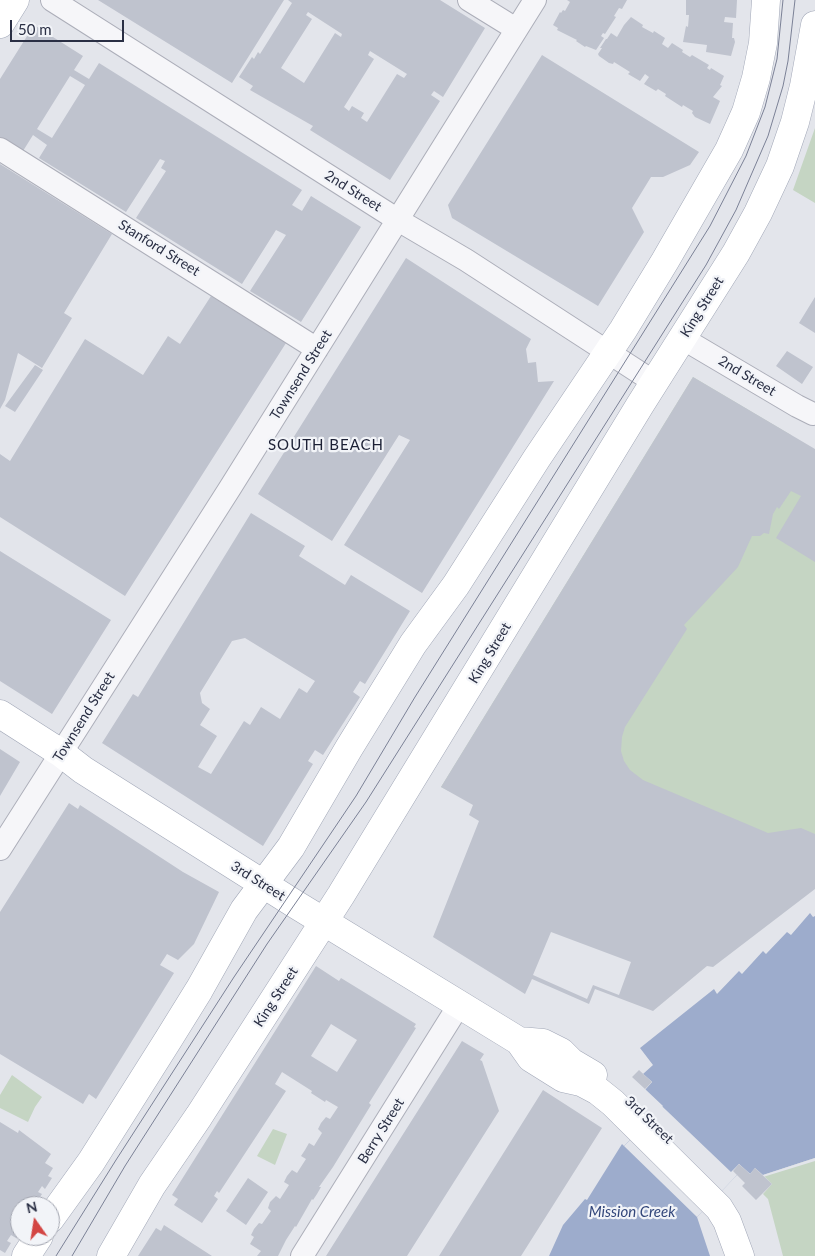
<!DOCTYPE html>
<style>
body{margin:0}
#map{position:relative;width:815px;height:1256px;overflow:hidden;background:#e3e5eb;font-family:Lato,sans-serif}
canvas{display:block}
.north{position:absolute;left:10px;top:1196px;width:50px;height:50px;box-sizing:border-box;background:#f2f4f8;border:1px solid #a2a5b0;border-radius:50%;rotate:347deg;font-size:14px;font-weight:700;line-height:20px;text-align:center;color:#2a2f44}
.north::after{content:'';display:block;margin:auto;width:18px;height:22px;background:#d34644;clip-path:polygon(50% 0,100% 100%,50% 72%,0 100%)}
.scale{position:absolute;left:10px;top:20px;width:114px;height:22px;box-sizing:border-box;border:2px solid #2a2f44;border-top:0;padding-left:6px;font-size:15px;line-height:18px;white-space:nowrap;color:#2a2f44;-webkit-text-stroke:4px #f2f4f8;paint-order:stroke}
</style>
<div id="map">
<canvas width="815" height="1256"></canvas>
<div class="north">N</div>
<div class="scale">50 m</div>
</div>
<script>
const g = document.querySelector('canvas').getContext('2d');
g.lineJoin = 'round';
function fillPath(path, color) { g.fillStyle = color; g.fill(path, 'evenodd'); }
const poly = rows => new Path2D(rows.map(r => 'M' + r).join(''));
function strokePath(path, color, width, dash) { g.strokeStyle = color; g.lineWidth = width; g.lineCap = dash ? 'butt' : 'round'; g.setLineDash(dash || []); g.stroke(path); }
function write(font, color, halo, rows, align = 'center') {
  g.font = font + ' Lato,sans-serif'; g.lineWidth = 4.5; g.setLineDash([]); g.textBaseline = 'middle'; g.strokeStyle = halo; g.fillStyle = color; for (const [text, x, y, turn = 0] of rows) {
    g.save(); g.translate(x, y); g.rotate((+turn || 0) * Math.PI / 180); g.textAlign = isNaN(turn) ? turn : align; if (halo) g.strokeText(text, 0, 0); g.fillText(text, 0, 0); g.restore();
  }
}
fillPath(poly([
 [815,128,815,203,793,190],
 [693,377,791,435,779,452,815,492,815,870,526,830,441,787],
 [12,1075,42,1097,35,1107,28,1122,0,1108,0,1095],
 [273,1129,287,1134,275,1165,257,1156],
 [815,1158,815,1256,783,1256,768,1199,763,1194,772,1184,763,1175]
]), '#c5d5c3');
fillPath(poly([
 [810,913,813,917,815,916,815,1158,763,1175,750,1174,739,1164,737,1175,697,1217,710,1256,549,1256,563,1225,585,1199,587,1200,622,1144,624,1146,663,1106,645,1089,652,1082,643,1074,653,1065,640,1048,714,989,717,994,739,971,742,974,763,951,766,954,787,932,791,935]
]), '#9daccc');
fillPath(poly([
 [641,1072,652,1082,645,1090,731,1172,739,1164,750,1174,755,1168,763,1175,815,1158,815,1161,763,1177,737,1175,697,1217,624,1146,631,1139,629,1137,660,1106,643,1091,643,1088,649,1082,641,1073]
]), '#e3e5eb');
fillPath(poly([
 [98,0,284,0,232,83],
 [288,0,440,0,485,28,443,97,434,91,431,95,440,101,390,180,310,130,313,126,250,90,253,86,239,77,252,57,254,59,258,52,260,54,292,3],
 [308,12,342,34,341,37,335,33,304,83,281,68,312,19,306,15],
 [370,51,407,74,404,78,397,74,367,122,361,118,364,113,352,106,349,111,344,107,374,59,368,55],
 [567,0,627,0,622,9,619,8,614,16,616,17,605,34,603,33,601,36,604,38,596,50,586,46,585,47,576,41,577,40,557,30,558,28,553,25,560,12,561,13,563,10,565,11,570,2],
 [686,0,737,0,736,18,725,17,724,22,733,23,732,38,734,38,735,42,731,56,706,52,707,45,683,42,686,26,688,27,689,15,686,15],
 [631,17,643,25,642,27,653,33,654,31,665,38,662,44,668,48,672,43,683,50,682,52,690,57,692,55,709,65,707,68,710,70,711,68,724,76,720,85,722,86,713,97,720,101,710,124,695,117,692,113,693,111,683,105,682,107,665,96,666,94,658,89,656,91,644,84,649,77,645,74,640,81,628,74,630,72,614,62,613,64,609,63,599,56,598,54,602,48,600,48,606,39,607,39,611,33,617,37,624,25],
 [34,25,83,56,74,70,89,79,99,63,302,190,292,205,302,211,311,196,361,227,301,322,250,291,286,235,276,230,242,284,136,218,166,171,161,168,165,161,160,159,126,212,39,158,47,145,33,135,23,151,0,137,0,79],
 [70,76,85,85,52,138,37,129],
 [542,55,699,152,690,165,663,177,651,177,632,208,644,232,598,306,452,218,448,205],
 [0,164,112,234,64,313,72,318,42,368,18,353,5,400,0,409],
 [406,258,531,339,526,349,528,363,536,362,538,382,554,381,422,593,344,545,410,440,399,435,332,541,258,494],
 [211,296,286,343,125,596,0,517,0,454,10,461,85,339,143,375,168,336,180,344],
 [815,297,815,333,799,323],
 [787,351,813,367,802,384,776,366],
 [35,365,43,370,15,412,5,406],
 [693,377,815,449,815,562,776,538,801,496,791,491,779,509,777,507,773,514,769,534,764,533,760,536,752,536,738,567,684,625,687,629,625,727,622,737,621,751,624,761,630,770,643,780,768,833,801,828,815,834,815,889,713,967,707,966,653,1011,595,989,589,1004,532,979,525,994,433,937,479,821,469,815,473,805,441,787],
 [551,932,631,962,619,995,593,985,587,999,533,975],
 [251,513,305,546,299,556,345,585,351,575,410,611,365,684,360,681,353,692,360,697,323,755,315,750,308,761,313,764,263,846,102,743,133,694,138,697],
 [245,638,315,681,307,693,299,688,280,719,261,707,250,725,244,721,211,774,198,767,217,736,200,725,210,709,202,703,200,693,232,641],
 [0,551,111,620,52,714,0,681],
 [0,749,20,762,0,796],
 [69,803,78,809,80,805,183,872,219,892,194,944,178,960,167,954,160,965,174,973,96,1099,89,1094,83,1104,0,1054,0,912],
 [316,966,339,981,341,978,416,1024,414,1027,416,1028,369,1103,371,1105,333,1167,319,1187,321,1187,317,1194,313,1200,312,1199,296,1227,295,1226,286,1240,278,1256,257,1256,261,1251,250,1244,254,1237,251,1235,254,1229,259,1223,262,1224,271,1211,268,1208,270,1202,276,1196,280,1199,289,1185,284,1182,287,1176,292,1170,297,1173,306,1159,301,1156,305,1150,309,1143,314,1146,322,1133,318,1129,321,1123,326,1117,330,1119,338,1107,326,1100,325,1102,311,1093,312,1091,282,1072,275,1084,286,1091,219,1193,217,1191,214,1196,218,1199,202,1223,174,1205,178,1199,172,1195],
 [331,1024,357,1040,337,1072,311,1056],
 [462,1041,484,1054,480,1060,482,1061,499,1111,407,1256,326,1256],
 [639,1070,652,1082,645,1089,632,1077],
 [543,1090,602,1128,521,1256,439,1256],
 [0,1122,18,1133,19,1130,51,1154,45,1163,53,1168,48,1176,52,1178,45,1189,42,1186,38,1192,42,1194,35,1205,32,1202,29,1206,20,1206,20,1221,17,1225,20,1226,20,1231,16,1238,11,1235,7,1241,11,1243,5,1253,0,1250],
 [739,1164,750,1174,755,1168,772,1184,756,1200,742,1186,745,1183,733,1171],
 [248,1178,268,1192,246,1225,226,1211],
 [164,1225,212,1256,138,1256,156,1228,161,1231]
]), '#bfc3ce');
const minor = poly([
 [52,0,398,220,466,260,654,382],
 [469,0,516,29],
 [0,149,317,349],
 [682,338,797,406,813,414],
 [0,849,230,488,535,0],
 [302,1256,459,1005]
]);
const major = poly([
 [0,24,15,0],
 [0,714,61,753,83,770,295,904,519,1041,531,1058,563,1078,581,1082,598,1091,613,1103,719,1208,727,1221,740,1256],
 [519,1041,543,1043,561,1052,571,1062,593,1075],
 [50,1219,91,1162,168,1040,199,990,244,910,291,847,349,748,413,644,456,585,537,458,623,330,665,261,729,150,746,112,756,78,763,43,766,0],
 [26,1256,39,1236],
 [111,1256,152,1185,199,1116,341,895,640,405,736,253,758,213,780,166,795,122,804,86,815,25]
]);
strokePath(minor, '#acaeb9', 24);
strokePath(major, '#a1a7b7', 29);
strokePath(minor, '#f6f6f9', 22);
strokePath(major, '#fff', 28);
strokePath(poly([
 [56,1256,116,1160,234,977,356,796,415,697,710,226,746,156,765,107,777,59,783,0],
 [72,1256,125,1166,267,944,366,802,706,265,736,210,768,136,783,86,788,61,795,0]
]), '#7b8196', 1);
write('14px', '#2a2f44', '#f2f4f8', [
 ["2nd Street",353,191,32],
 ["Stanford Street",159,248,32],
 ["King Street",702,307,-58],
 ["Townsend Street",301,375,-58],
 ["2nd Street",747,376,31],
 ["King Street",490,653,-59],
 ["Townsend Street",84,717,-58],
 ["3rd Street",258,881,32],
 ["King Street",276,997,-57],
 ["3rd Street",649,1120,44],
 ["Berry Street",381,1131,-58]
]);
g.letterSpacing = '1px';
write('15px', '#1c2035', '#f2f4f8', [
 ["SOUTH BEACH",326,445]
]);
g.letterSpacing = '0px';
write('italic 15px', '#32467a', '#f2f4f8', [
 ["Mission Creek",632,1212]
]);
</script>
